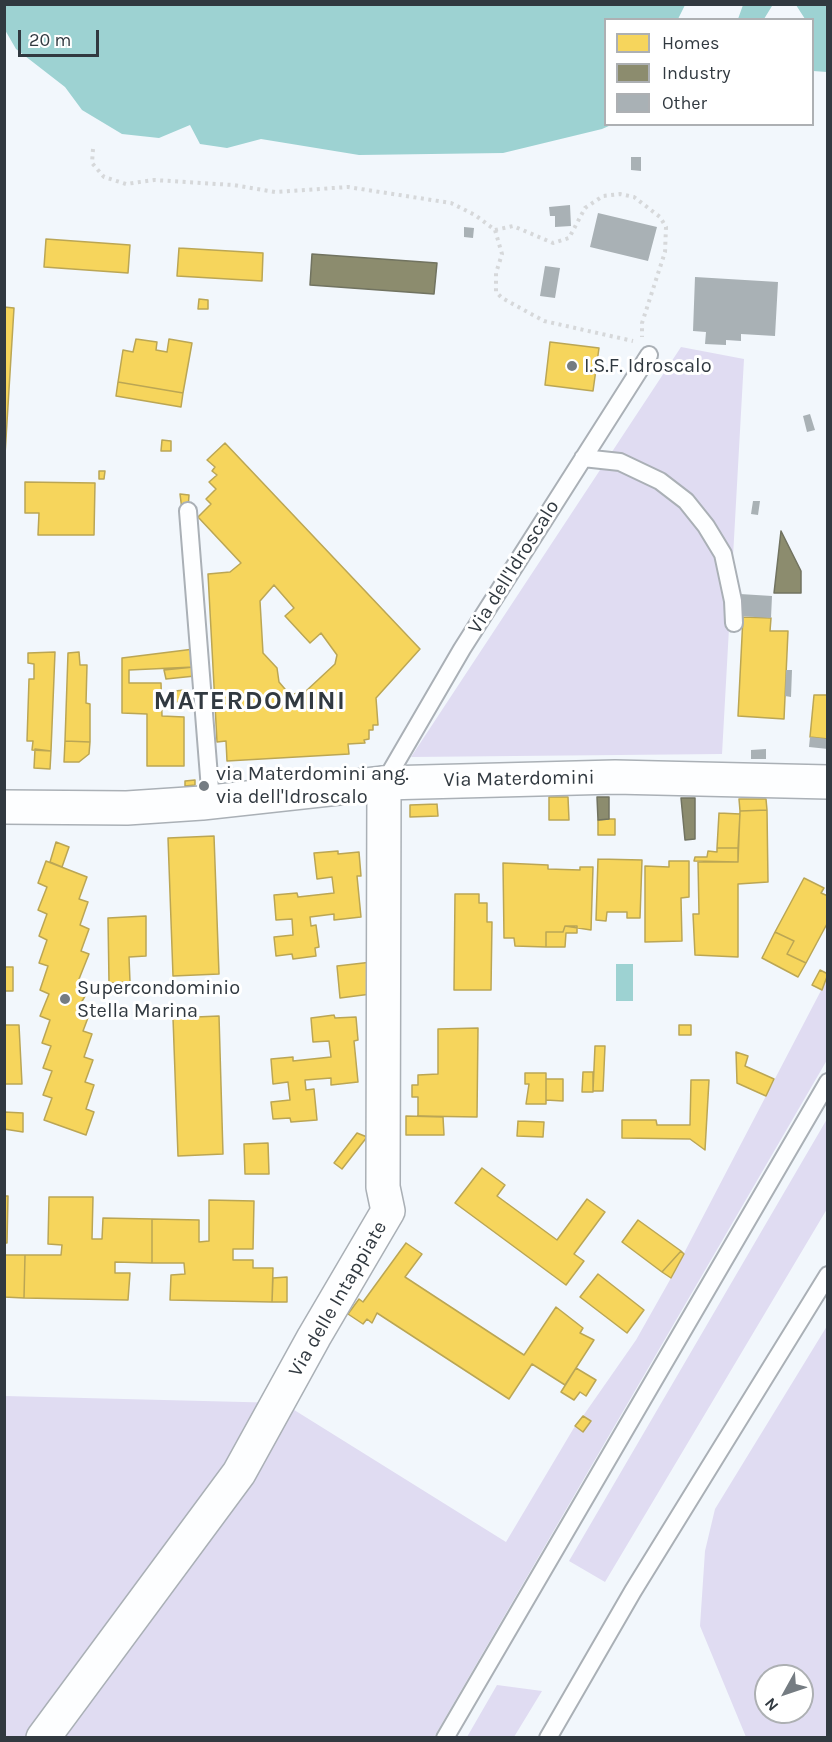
<!DOCTYPE html>
<style>
body{margin:0}
#map{position:relative;width:832px;height:1742px;overflow:hidden;background:#f2f7fc;font-family:Karla,sans-serif}
canvas{display:block}
.frame{position:absolute;inset:0;border:6px solid #313940;pointer-events:none}
.legend{position:absolute;left:604px;top:18px;width:210px;height:108px;box-sizing:border-box;background:#fff;border:2px solid #adb0b3;margin:0;padding:8px 10px;list-style:none;font-size:18px;color:#313940}
.legend li{display:flex;align-items:center;gap:12px;height:30px}
.legend b{width:30px;border:2px solid #adb0b3}
.north{position:absolute;left:754px;top:1664px;width:60px;height:60px;box-sizing:border-box;background:#fff;border:2px solid #adb0b3;border-radius:50%;rotate:230deg;font-size:16px;font-weight:700;line-height:24px;text-align:center;color:#313940}
.north::after{content:'';display:block;margin:auto;width:21px;height:27px;background:#757c82;clip-path:polygon(50% 0,100% 100%,50% 72%,0 100%)}
.scale{position:absolute;left:18px;top:30px;width:81px;height:27px;box-sizing:border-box;border:3px solid #313940;border-top:0;padding-left:8px;font-size:18px;line-height:21px;white-space:nowrap;color:#313940;-webkit-text-stroke:4px #fff;paint-order:stroke}
</style>
<div id="map">
<canvas width="832" height="1742"></canvas>
<div class="frame"></div>
<ul class="legend">
<li><b style="height:16px;background:#f6d55c"></b>Homes</li>
<li><b style="height:16px;background:#8c8c6e"></b>Industry</li>
<li><b style="height:16px;background:#a9b1b5"></b>Other</li>
</ul>
<div class="north">N</div>
<div class="scale">20 m</div>
</div>
<script>
const g = document.querySelector('canvas').getContext('2d');
g.lineJoin = 'round';
function fillPath(path, color) { g.fillStyle = color; g.fill(path, 'evenodd'); }
const poly = rows => new Path2D(rows.map(r => 'M' + r).join(''));
function strokePath(path, color, width, dash) { g.strokeStyle = color; g.lineWidth = width; g.lineCap = dash ? 'butt' : 'round'; g.setLineDash(dash || []); g.stroke(path); }
function write(font, color, halo, rows, align = 'center') {
  g.font = font + ' Karla,sans-serif'; g.lineWidth = 6; g.setLineDash([]); g.textBaseline = 'middle'; g.strokeStyle = halo; g.fillStyle = color; for (const [text, x, y, turn = 0] of rows) {
    g.save(); g.translate(x, y); g.rotate((+turn || 0) * Math.PI / 180); g.textAlign = isNaN(turn) ? turn : align; if (halo) g.strokeText(text, 0, 0); g.fillText(text, 0, 0); g.restore();
  }
}
fillPath(poly([
 [681,347,744,359,722,754,411,757],
 [827,979,827,1060,434,1737,5,1738,5,1396,283,1403,506,1542,575,1426,583,1432,591,1422,583,1416,636,1340,671,1278],
 [827,1119,827,1209,605,1582,569,1561],
 [827,1326,827,1737,746,1737,700,1626,705,1551,715,1509],
 [766,1676,802,1676,802,1712,766,1712],
 [497,1685,542,1691,514,1737,467,1737]
]), '#e0dcf2');
fillPath(poly([
 [5,4,685,4,685,5,678,19,606,20,606,124,611,125,602,129,503,153,359,155,261,139,227,148,200,144,190,125,159,138,122,134,82,110,65,87,16,49,5,30],
 [743,5,743,4,777,5,772,6,764,19,738,19],
 [796,5,827,5,827,72,813,71,812,20,805,19],
 [616,964,633,964,633,1001,616,1001]
]), '#9dd2d2');
const homes = poly([
 [46,239,130,245,128,273,44,267,46,239],
 [179,248,263,253,262,281,177,276,179,248],
 [199,299,208,300,208,309,198,309,199,299],
 [4,307,14,308,4,471,4,307],
 [136,339,157,342,156,350,167,352,169,339,192,343,183,393,118,382,123,350,133,352,136,339],
 [550,342,599,348,593,391,545,385,550,342],
 [118,382,183,393,181,407,116,396,118,382],
 [162,440,171,441,171,451,161,451,162,440],
 [225,443,420,649,376,698,378,725,373,725,373,730,369,730,369,739,364,740,365,743,348,744,349,754,227,761,226,741,217,742,208,574,230,572,241,563,198,517,211,504,206,499,216,489,209,482,217,475,212,471,215,467,207,460,225,443],
 [274,585,294,608,285,616,310,643,321,633,337,655,335,664,306,691,290,695,279,682,277,668,263,653,260,601,274,585],
 [99,471,105,471,104,479,99,479,99,471],
 [25,482,95,483,94,535,38,535,39,513,25,513,25,482],
 [180,494,189,495,188,509,182,510,180,494],
 [743,617,771,618,770,631,788,631,784,719,738,716,743,617],
 [194,649,194,667,129,670,129,683,161,683,162,716,184,717,184,766,147,766,147,714,122,713,122,658,194,649],
 [55,652,51,751,32,750,33,741,27,741,29,679,34,679,34,664,28,663,28,653,55,652],
 [79,652,80,665,87,665,86,703,90,704,90,742,65,741,68,653,79,652],
 [194,667,195,676,166,679,164,670,194,667],
 [184,690,186,701,176,702,175,691,184,690],
 [814,695,828,695,828,739,810,737,814,695],
 [65,741,90,742,89,754,79,762,64,762,65,741],
 [35,749,51,751,50,769,34,768,35,749],
 [195,780,195,785,185,786,185,781,195,780],
 [549,797,568,797,569,820,549,820,549,797],
 [739,799,766,799,767,810,740,811,739,799],
 [437,804,438,816,410,817,410,805,437,804],
 [767,810,768,882,738,884,738,957,695,955,693,914,699,914,698,862,738,862,740,811,767,810],
 [719,813,740,814,738,848,717,848,719,813],
 [609,819,615,819,615,835,598,835,598,820,609,819],
 [214,836,219,974,173,976,168,838,214,836],
 [56,842,69,847,62,867,50,862,56,842],
 [717,848,738,848,738,862,694,861,695,857,707,857,708,851,717,852,717,848],
 [338,851,338,854,359,852,361,876,357,876,361,917,334,920,334,914,310,917,311,926,316,925,319,947,315,948,316,956,293,959,292,954,276,956,274,937,293,935,292,919,276,920,274,895,297,893,298,897,334,893,332,877,317,879,314,853,338,851],
 [598,859,642,860,640,918,627,918,627,912,607,912,606,921,596,920,598,859],
 [46,861,87,877,79,899,88,902,80,925,89,929,81,951,89,954,79,979,92,984,81,1003,86,1007,83,1013,89,1015,83,1031,92,1034,84,1057,93,1060,85,1082,94,1085,86,1109,94,1112,86,1135,44,1120,52,1098,43,1095,52,1071,43,1068,51,1046,42,1043,50,1020,40,1016,49,994,40,990,48,966,39,963,47,940,39,936,47,914,38,910,47,887,38,883,46,861],
 [669,861,689,861,689,897,681,898,682,941,645,942,645,866,669,867,669,861],
 [503,863,548,865,548,869,580,870,580,867,593,867,591,930,565,926,563,932,546,932,546,947,515,946,514,938,504,938,503,863],
 [804,878,824,888,821,893,828,896,828,922,806,963,787,954,794,941,775,932,804,878],
 [455,894,479,894,479,903,487,903,487,922,492,922,491,990,454,990,455,894],
 [146,916,146,956,129,957,130,982,109,983,108,918,146,916],
 [565,926,577,926,577,933,566,933,565,947,546,947,546,932,563,932,565,926],
 [775,932,794,941,787,954,806,963,798,977,762,958,775,932],
 [372,962,371,994,340,998,337,966,372,962],
 [4,967,13,967,13,991,4,991,4,967],
 [820,970,828,974,822,990,812,985,820,970],
 [334,1015,335,1018,356,1017,358,1040,354,1041,358,1082,331,1085,331,1078,305,1080,306,1090,314,1089,317,1120,291,1122,290,1118,273,1119,271,1102,290,1100,288,1082,273,1084,271,1059,293,1057,293,1061,331,1057,329,1041,313,1042,311,1018,334,1015],
 [219,1016,223,1154,178,1156,173,1018,219,1016],
 [4,1025,19,1025,22,1084,4,1084,4,1025],
 [679,1025,691,1025,691,1035,679,1035,679,1025],
 [478,1028,477,1117,418,1116,418,1097,412,1097,412,1085,418,1085,418,1075,438,1074,438,1029,478,1028],
 [595,1046,605,1046,603,1091,593,1091,595,1046],
 [736,1052,748,1056,745,1066,774,1079,766,1096,737,1083,736,1052],
 [583,1072,593,1072,593,1092,582,1092,583,1072],
 [525,1073,546,1073,546,1104,526,1104,529,1084,525,1084,525,1073],
 [546,1079,563,1079,563,1101,546,1100,546,1079],
 [691,1080,709,1080,705,1150,690,1139,622,1138,622,1120,656,1120,657,1125,690,1125,691,1080],
 [4,1112,23,1113,23,1132,4,1129,4,1112],
 [406,1116,443,1117,444,1135,406,1135,406,1116],
 [518,1121,544,1122,543,1137,517,1136,518,1121],
 [357,1133,367,1137,342,1169,334,1163,357,1133],
 [268,1143,269,1174,245,1174,244,1144,268,1143],
 [482,1168,505,1185,497,1196,557,1240,587,1199,605,1212,574,1254,584,1261,566,1285,455,1203,482,1168],
 [4,1196,8,1196,7,1243,4,1243,4,1196],
 [49,1197,93,1197,92,1239,102,1239,103,1218,152,1219,152,1263,115,1262,115,1273,130,1273,128,1300,24,1298,25,1255,61,1255,62,1245,48,1244,49,1197],
 [209,1200,254,1201,253,1249,233,1249,233,1260,253,1260,253,1268,273,1268,272,1302,170,1300,171,1275,185,1274,184,1263,152,1263,152,1219,199,1220,199,1242,209,1241,209,1200],
 [638,1220,681,1251,662,1272,622,1242,638,1220],
 [406,1243,422,1254,405,1277,524,1355,556,1307,583,1328,580,1333,594,1340,565,1385,532,1364,509,1399,377,1313,372,1323,367,1319,363,1324,348,1314,359,1299,363,1302,406,1243],
 [681,1251,684,1254,671,1278,662,1272,681,1251],
 [4,1255,25,1255,24,1298,4,1297,4,1255],
 [598,1274,644,1310,627,1333,580,1297,598,1274],
 [287,1277,287,1302,272,1302,273,1278,287,1277],
 [576,1368,596,1380,586,1396,580,1392,574,1400,561,1392,576,1368],
 [583,1416,591,1421,583,1432,575,1426,583,1416]
]);
fillPath(homes, '#f6d55c');
strokePath(homes, '#bba654', 1.5);
const industry = poly([
 [312,254,437,263,434,294,310,285,312,254],
 [781,531,801,571,801,593,774,593,781,531],
 [597,797,609,797,609,819,598,820,597,797],
 [681,798,695,798,695,839,685,840,681,798]
]);
fillPath(industry, '#8c8c6e');
strokePath(industry, '#717360', 1.5);
fillPath(poly([
 [631,157,641,157,641,171,631,170],
 [570,205,571,226,555,227,555,216,550,216,549,207],
 [598,213,657,227,648,261,590,247],
 [464,227,474,228,473,238,464,237],
 [545,266,560,268,555,298,540,296],
 [695,277,778,282,775,336,741,334,741,341,726,340,726,345,705,344,706,332,693,331],
 [810,414,815,430,807,432,803,416],
 [753,501,760,501,758,515,751,514],
 [740,594,772,596,771,618,739,616],
 [786,670,792,670,791,697,785,696],
 [810,737,828,739,828,749,809,747],
 [766,749,766,759,751,759,751,750]
]), '#a9b1b5');
const lane = poly([
 [583,458,620,462,660,481,686,501,706,526,723,554,733,601,734,623],
 [188,511,211,802],
 [384,783,462,649,649,355],
 [445,1738,828,1082],
 [548,1738,633,1591,828,1275]
]);
const street = poly([
 [43,1738,239,1473,314,1337,388,1211,383,1187,384,783]
]);
const secondary = poly([
 [4,807,127,808,202,803,384,783,615,777,828,782]
]);
strokePath(lane, '#aab0b6', 20);
strokePath(street, '#aab0b6', 36);
strokePath(secondary, '#aab0b6', 36);
strokePath(poly([
 [93,149,92,163,104,177,126,184,154,180,233,185,275,192,348,187,451,203,475,215,495,230,502,254,496,273,496,292,502,298,544,321,633,341],
 [495,230,513,226,553,243,569,238,585,208,603,196,620,194,634,197,660,217,666,227,665,252,642,323,642,337]
]), '#d6d8da', 4, [3, 4.5]);
strokePath(lane, '#fdfeff', 16);
strokePath(street, '#fdfeff', 33);
strokePath(secondary, '#fdfeff', 33);
for (const [x, y, r, color] of [
 [572,366,6,"#757c82"],
 [204,786,6,"#757c82"],
 [65,999,6,"#757c82"]
]) { const dot = new Path2D(); dot.arc(x, y, r, 0, 2 * Math.PI); g.fillStyle = color; g.fill(dot); strokePath(dot, '#fff', 2); }
write('20px', '#313940', '#fff', [
 ["I.S.F. Idroscalo",584,366],
 ["via Materdomini ang.",216,774],
 ["via dell'Idroscalo",216,797],
 ["Supercondominio",77,988],
 ["Stella Marina",77,1011]
], 'left');
write('20px', '#313940', '#fff', [
 ["Via dell'Idroscalo",514,567,-58],
 ["Via Materdomini",519,779,-1],
 ["Via delle Intappiate",338,1299,-60]
]);
g.letterSpacing = '1.5px';
write('bold 26px', '#313940', '#fff', [
 ["MATERDOMINI",250,702]
]);
g.letterSpacing = '0px';
</script>
